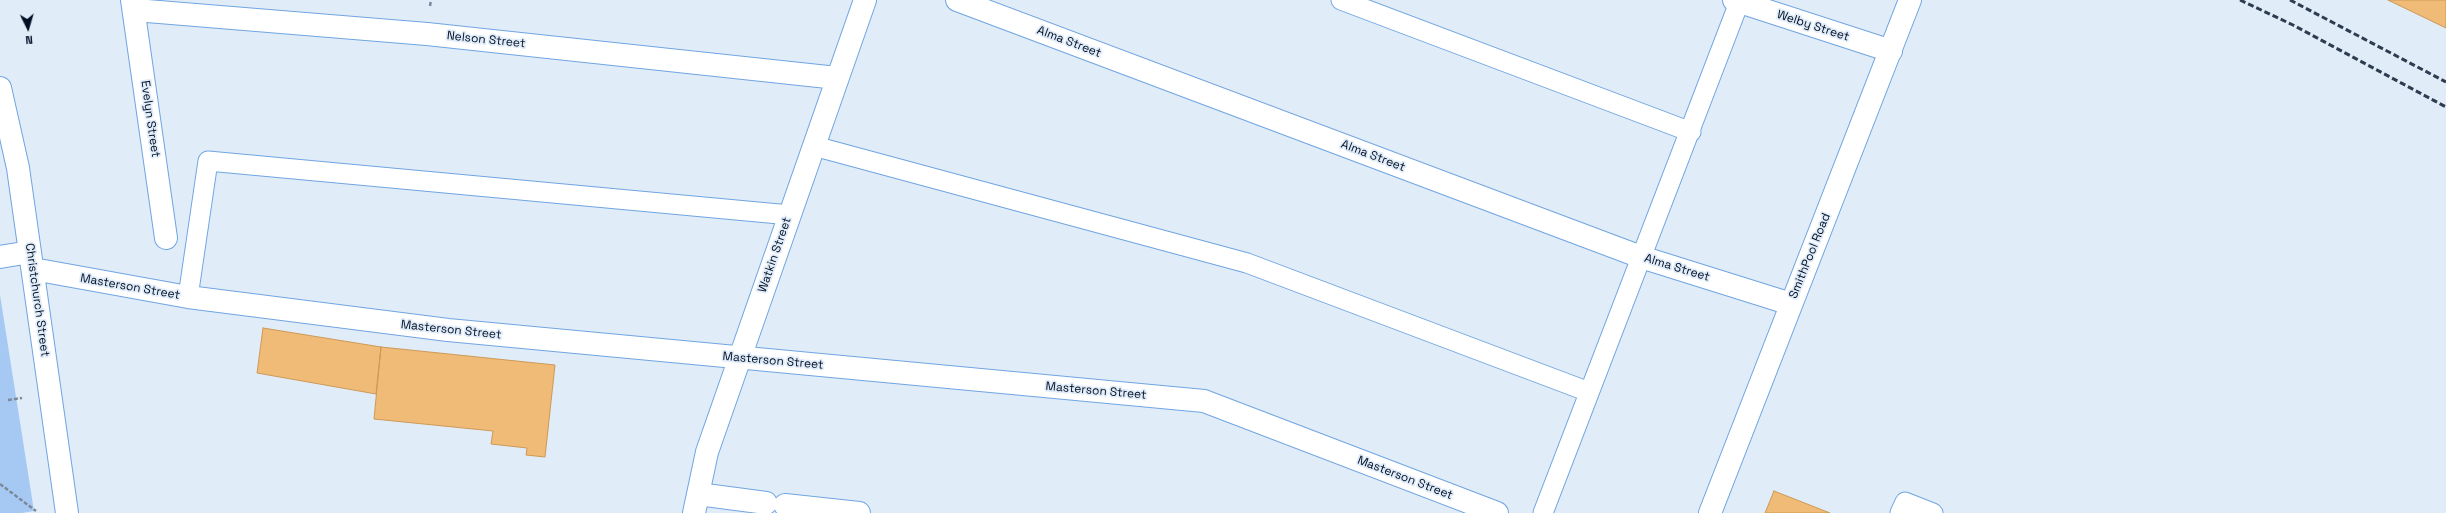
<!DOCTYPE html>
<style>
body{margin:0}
#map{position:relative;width:2446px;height:513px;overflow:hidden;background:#e1ecf9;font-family:"Space Grotesk",sans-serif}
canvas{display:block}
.north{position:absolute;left:8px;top:8px;width:40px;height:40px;-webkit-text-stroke:3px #e1ecf9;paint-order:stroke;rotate:175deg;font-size:11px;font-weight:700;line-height:16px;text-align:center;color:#000f25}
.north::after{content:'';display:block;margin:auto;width:14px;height:18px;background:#000f25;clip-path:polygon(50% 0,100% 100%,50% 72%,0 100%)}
</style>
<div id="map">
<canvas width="2446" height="513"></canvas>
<div class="north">N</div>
</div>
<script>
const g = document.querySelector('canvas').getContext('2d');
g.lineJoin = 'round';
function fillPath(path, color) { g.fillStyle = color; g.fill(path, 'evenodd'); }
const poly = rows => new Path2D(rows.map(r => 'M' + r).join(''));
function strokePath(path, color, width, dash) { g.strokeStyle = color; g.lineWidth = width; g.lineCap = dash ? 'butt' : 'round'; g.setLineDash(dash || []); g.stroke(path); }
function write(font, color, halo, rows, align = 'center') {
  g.font = font + ' "Space Grotesk",sans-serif'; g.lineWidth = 3.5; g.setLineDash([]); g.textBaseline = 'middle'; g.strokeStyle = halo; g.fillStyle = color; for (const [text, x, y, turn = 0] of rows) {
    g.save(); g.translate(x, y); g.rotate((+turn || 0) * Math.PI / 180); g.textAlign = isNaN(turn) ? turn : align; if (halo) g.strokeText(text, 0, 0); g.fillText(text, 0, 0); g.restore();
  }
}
fillPath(poly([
 [0,295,34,511,22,513,0,513]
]), '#a5c9f3');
const building = poly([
 [2388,0,2446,0,2446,28,2388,0],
 [263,328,381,347,376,394,257,373,263,328],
 [381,347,555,365,545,457,526,455,527,448,491,444,493,431,374,419,381,347],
 [1774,491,1830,513,1765,513,1774,491]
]);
fillPath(building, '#f0bb77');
strokePath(building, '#cc9956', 1);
const service = poly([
 [1341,0,1691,132],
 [814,146,1247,263,1589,392],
 [188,297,208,161,790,215],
 [1543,513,1740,0],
 [1900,513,1905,502,1933,513]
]);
const minor = poly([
 [132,0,166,238],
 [957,0,1641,257,1791,304],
 [1734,0,1891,51],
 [135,10,427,34,837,78],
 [0,88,18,168,67,513],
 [0,257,30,252],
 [33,269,188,297,448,330,1204,401,1497,513],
 [698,494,766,503],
 [785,505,859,513],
 [694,513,707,452,865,0]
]);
const tertiary = poly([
 [1710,513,1910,0]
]);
strokePath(service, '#70a5e0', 21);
strokePath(minor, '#70a5e0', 24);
strokePath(tertiary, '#70a5e0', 24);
strokePath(poly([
 [430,6,431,0],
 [8,400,22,398],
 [0,484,36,511]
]), '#7d899a', 2.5, [4, 2]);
strokePath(service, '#fff', 19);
strokePath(minor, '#fff', 22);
strokePath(tertiary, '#fff', 22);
strokePath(poly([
 [2240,0,2293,25,2446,107],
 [2290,0,2446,82]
]), '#2e3c50', 3, [6, 3]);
write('12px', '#000f25', '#e1ecf9', [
 ["Welby Street",1813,26,18],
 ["Nelson Street",486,40,6],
 ["Alma Street",1069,42,21],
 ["Evelyn Street",150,119,82],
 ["Alma Street",1373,156,21],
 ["Watkin Street",775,255,-71],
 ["SmithPool Road",1810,256,-68],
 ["Alma Street",1677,268,17],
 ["Masterson Street",130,287,10],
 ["Christchurch Street",37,300,82],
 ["Masterson Street",451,330,6],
 ["Masterson Street",773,361,5],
 ["Masterson Street",1096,391,5],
 ["Masterson Street",1405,478,21]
]);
</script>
